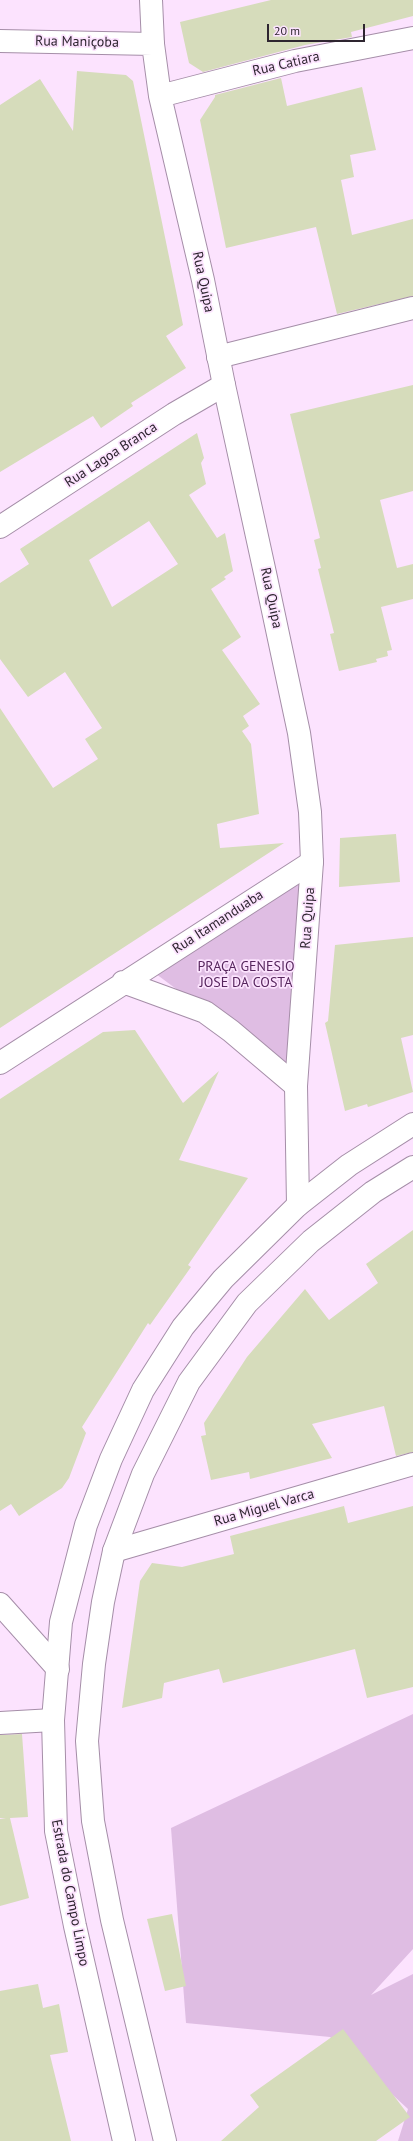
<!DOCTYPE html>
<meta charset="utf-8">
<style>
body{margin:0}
#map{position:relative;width:413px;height:2141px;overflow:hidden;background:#fce3fe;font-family:"PT Sans",sans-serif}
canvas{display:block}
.scale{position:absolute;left:267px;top:24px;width:98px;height:18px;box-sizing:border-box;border:2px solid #2e2530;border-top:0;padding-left:5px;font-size:12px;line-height:14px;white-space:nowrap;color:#2e2530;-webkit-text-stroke:3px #fce3fe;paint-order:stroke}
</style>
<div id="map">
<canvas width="413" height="2141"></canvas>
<div class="scale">20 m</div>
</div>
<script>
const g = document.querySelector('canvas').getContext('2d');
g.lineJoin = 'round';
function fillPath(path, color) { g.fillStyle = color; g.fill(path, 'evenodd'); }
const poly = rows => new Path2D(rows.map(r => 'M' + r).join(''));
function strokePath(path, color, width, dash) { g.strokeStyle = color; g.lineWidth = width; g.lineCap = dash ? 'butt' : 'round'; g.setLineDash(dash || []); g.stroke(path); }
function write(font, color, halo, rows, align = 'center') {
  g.font = font + ' "PT Sans",sans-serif'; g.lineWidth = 3.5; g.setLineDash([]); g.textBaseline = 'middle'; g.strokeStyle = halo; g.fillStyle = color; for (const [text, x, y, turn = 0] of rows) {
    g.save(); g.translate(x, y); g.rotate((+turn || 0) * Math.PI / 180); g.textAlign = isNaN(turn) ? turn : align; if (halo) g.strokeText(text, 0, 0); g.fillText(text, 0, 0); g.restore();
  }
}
fillPath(poly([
 [308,873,291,1074,152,971],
 [413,1714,413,1949,371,1995,413,1974,413,2141,398,2141,408,2109,330,2037,186,2023,171,1828]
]), '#dfbde3');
fillPath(poly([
 [271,0,413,0,413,16,351,32,352,37,305,45,203,72,189,63,180,22],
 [77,71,126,75,133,81,183,325,166,336,186,368,131,403,133,406,101,428,93,416,0,472,0,105,40,79,73,131],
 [281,78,287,106,362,87,376,150,350,155,354,177,341,180,352,235,413,219,413,296,337,314,316,227,226,248,200,120,215,97,215,95],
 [413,385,413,491,380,500,397,568,413,564,413,599,381,607,392,650,387,651,388,656,376,659,377,662,339,671,330,634,334,633,318,569,321,568,314,540,320,538,290,414],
 [197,433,204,458,201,463,206,484,189,495,217,538,225,533,233,571,224,577,226,579,211,589,241,637,222,650,260,704,243,716,249,726,242,731,251,744,259,814,217,824,220,848,284,843,0,1028,0,708,53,788,98,759,85,739,102,728,65,672,28,697,0,659,0,583,29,564,20,549],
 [149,521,178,564,112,607,89,560],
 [396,834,400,882,339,887,340,838],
 [413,937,413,1035,401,1038,413,1092,368,1107,367,1104,345,1111,325,1023,328,1021,335,945],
 [135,1030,183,1103,219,1071,179,1160,248,1178,188,1265,191,1267,150,1325,148,1323,82,1427,86,1433,69,1478,62,1488,19,1516,11,1504,0,1511,0,1099,103,1032],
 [413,1230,413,1452,396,1456,384,1406,312,1424,332,1458,250,1479,249,1472,211,1480,201,1436,206,1435,204,1423,247,1357,305,1289,329,1320,378,1283,366,1264],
 [344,1506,348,1523,413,1506,413,1687,367,1698,355,1649,223,1683,219,1669,164,1683,162,1698,122,1708,140,1581,152,1563,182,1567,234,1554,230,1536],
 [22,1734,28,1817,10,1818,29,1898,0,1906,0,1819,6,1818,0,1818,0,1735],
 [172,1914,186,1986,165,1991,147,1919],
 [38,1984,43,2008,59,2004,68,2052,50,2055,71,2141,0,2141,0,1991],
 [343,2029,410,2117,376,2141,221,2141,259,2107,250,2095]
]), '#d6dcbb');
const minor = poly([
 [151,0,153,44],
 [218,357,413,308],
 [0,527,174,414,224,385],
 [123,982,205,1012,231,1031,296,1086],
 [0,1063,312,862],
 [114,1551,413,1464],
 [0,1604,58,1669],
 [0,1723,53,1720]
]);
const tertiary = poly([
 [0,41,153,44,160,96,203,280,224,385,265,573,299,733,310,812,312,862,296,1086,298,1205],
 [160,96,295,61,413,38]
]);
const primary = poly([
 [124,2141,75,1926,56,1831,53,1720,61,1622,86,1525,111,1459,143,1390,183,1327,223,1279,298,1205,349,1165,413,1124],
 [165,2141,112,1920,93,1821,87,1741,94,1664,103,1602,114,1551,143,1474,189,1382,247,1303,311,1241,373,1192,413,1167]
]);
strokePath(minor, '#a58ea8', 24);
strokePath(tertiary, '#a58ea8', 24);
strokePath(primary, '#a58ea8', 24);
strokePath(minor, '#fff', 22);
strokePath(tertiary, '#fff', 22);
strokePath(primary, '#fff', 22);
write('14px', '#2e2530', '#fce3fe', [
 ["Rua Maniçoba",77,42,1],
 ["Rua Catiara",286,64,-13],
 ["Rua Quipa",203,282,78],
 ["Rua Lagoa Branca",111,455,-33],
 ["Rua Quipa",271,598,78],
 ["Rua Quipa",308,918,-86],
 ["Rua Itamanduaba",218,922,-33],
 ["Rua Miguel Varca",264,1508,-16],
 ["Estrada do Campo Limpo",70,1893,79]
]);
write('14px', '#56255d', '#fce3fe', [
 ["PRAÇA GENESIO",246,967],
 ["JOSE DA COSTA",246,983]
]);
</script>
